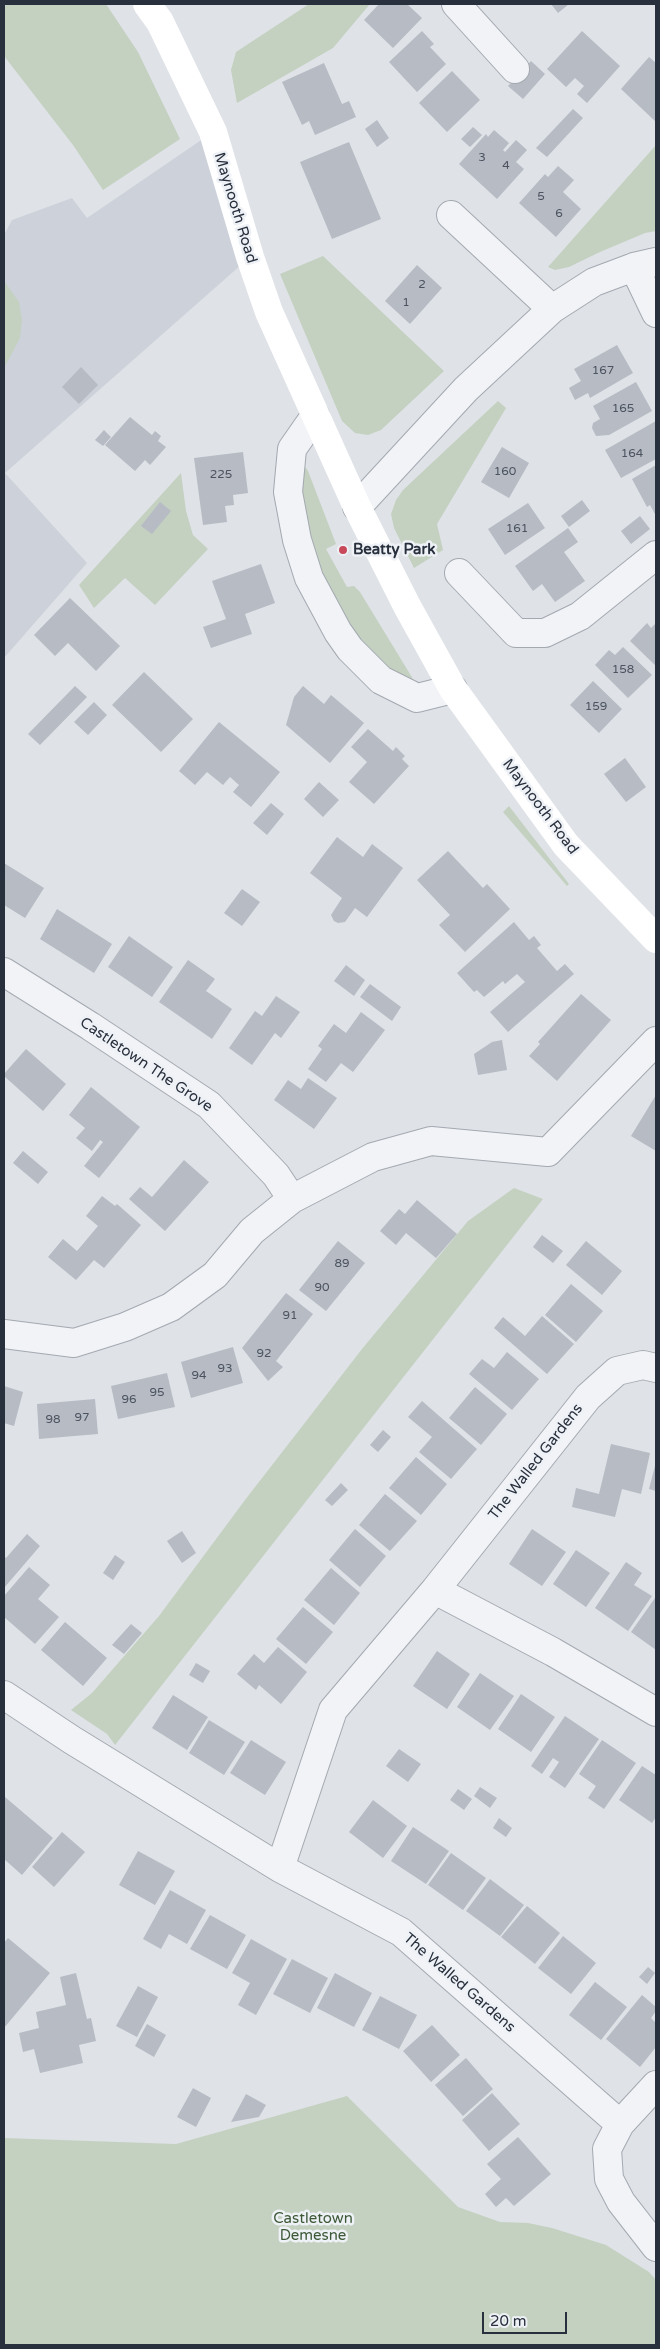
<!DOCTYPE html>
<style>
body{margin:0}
#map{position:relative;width:660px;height:2349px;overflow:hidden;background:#dfe2e7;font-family:"Varela Round",sans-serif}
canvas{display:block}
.frame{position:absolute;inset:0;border:5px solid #28303d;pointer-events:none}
.scale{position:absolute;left:482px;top:2312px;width:85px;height:22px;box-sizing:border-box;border:2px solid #28303d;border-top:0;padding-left:6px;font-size:15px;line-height:18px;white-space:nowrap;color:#28303d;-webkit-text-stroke:4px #eef1f5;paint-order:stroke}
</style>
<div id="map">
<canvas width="660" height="2349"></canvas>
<div class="frame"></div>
<div class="scale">20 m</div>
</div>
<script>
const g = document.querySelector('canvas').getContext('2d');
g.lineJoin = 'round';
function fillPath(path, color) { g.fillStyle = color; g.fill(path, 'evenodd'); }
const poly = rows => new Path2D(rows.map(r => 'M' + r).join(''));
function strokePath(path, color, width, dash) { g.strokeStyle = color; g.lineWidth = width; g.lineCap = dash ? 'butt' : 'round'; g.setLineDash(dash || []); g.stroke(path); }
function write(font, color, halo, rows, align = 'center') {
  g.font = font + ' "Varela Round",sans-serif'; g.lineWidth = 5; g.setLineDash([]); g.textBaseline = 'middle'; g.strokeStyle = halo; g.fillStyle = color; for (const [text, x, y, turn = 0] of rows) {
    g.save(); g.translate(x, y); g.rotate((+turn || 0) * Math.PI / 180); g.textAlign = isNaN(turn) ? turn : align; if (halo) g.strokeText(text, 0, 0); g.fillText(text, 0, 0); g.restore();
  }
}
fillPath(poly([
 [213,132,250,257,5,473,87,563,4,658,4,235,12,220,72,198,87,218]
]), '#cdd1d9');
fillPath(poly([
 [4,4,106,4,138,52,180,139,103,190,73,145,4,56],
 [309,4,370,4,333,48,237,103,231,70,236,52],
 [656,145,656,231,645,233,600,252,569,267,555,270,548,267],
 [323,256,444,371,381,430,368,435,355,433,342,421,280,274],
 [4,281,19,302,22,320,20,338,4,368],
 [498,401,506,408,437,524,443,550,414,568,394,528,391,514,396,500,403,490],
 [301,461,308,471,336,544,326,549,347,587,354,586,360,592,413,679,387,668,361,644,327,590,307,535,298,480],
 [181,473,186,511,193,535,208,549,155,605,125,578,94,608,79,585],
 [509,806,569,884,567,886,503,812],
 [514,1188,543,1199,115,1745,107,1734,71,1710,92,1693,159,1616,245,1500,362,1349,468,1221],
 [347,2096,458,2207,500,2222,528,2223,552,2228,606,2245,649,2272,656,2280,656,2345,4,2345,4,2138,176,2144]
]), '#c4d1c0');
fillPath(poly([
 [379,4,407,4,422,18,393,48,364,20],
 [551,4,569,4,558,13],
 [422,31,434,44,430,47,446,64,417,92,389,62],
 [582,31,620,66,587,103,577,94,584,86,575,78,566,87,547,69],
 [649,57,656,63,656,122,621,89],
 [531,61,545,74,523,99,508,86],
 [324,63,342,104,349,101,356,117,315,135,309,121,302,125,282,82],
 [452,71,480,100,447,132,419,103],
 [573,109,583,118,547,157,536,148],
 [377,120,389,138,377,147,365,129],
 [473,127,482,135,470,147,461,139],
 [494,130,509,143,503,150,505,152,516,140,527,150,516,162,524,169,497,199,459,164,486,134,488,137],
 [349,142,381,219,332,239,300,162],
 [558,166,574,180,563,192,581,209,556,237,519,203,545,174,548,177],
 [417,265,442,288,410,324,385,301],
 [617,345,633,373,590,398,588,393,575,400,569,388,581,381,574,369],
 [81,367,98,385,79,404,62,387],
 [636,382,652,411,609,435,596,436,592,428,593,423,600,419,593,406],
 [130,417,152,435,155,431,161,436,158,441,166,447,150,465,145,460,135,471,105,445],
 [656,421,656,459,621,478,605,450],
 [104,430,111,437,103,446,95,440],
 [502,447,529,463,509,498,481,482],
 [243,452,248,493,233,495,234,505,225,506,227,522,203,525,194,458],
 [656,465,656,516,650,505,647,507,632,479],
 [582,500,590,511,569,527,561,516],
 [160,502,171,511,152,534,141,526],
 [528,503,545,528,505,555,488,529],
 [640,516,650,529,631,544,621,531],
 [568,528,578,542,564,552,585,581,555,602,542,584,533,591,515,566],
 [261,564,275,603,245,614,252,634,211,648,203,627,226,619,212,581],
 [70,598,120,646,96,671,68,643,55,656,34,635],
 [647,623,651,628,656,623,656,666,630,641],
 [623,647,652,675,628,698,595,665,609,650,615,655],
 [144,672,193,719,161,752,112,705],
 [593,681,622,709,599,733,570,705],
 [75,686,87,697,40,745,28,734],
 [303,686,324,704,331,695,364,723,330,763,286,725,294,697],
 [94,702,107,715,88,735,74,722],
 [219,722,280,772,251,807,233,792,239,785,230,777,223,785,207,772,195,785,179,771],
 [368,729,393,751,396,747,405,756,402,759,409,766,374,804,349,782,367,762,351,747],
 [625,758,646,787,626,802,604,774],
 [319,782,339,800,323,817,304,799],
 [271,803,284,814,267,835,253,823],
 [337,837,363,857,372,844,403,868,367,917,355,908,345,922,338,923,334,921,331,915,342,898,310,873],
 [448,851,483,888,487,884,510,909,465,952,439,925,450,915,417,880],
 [4,863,44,888,25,918,4,905],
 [242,889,260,902,242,926,224,913],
 [57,909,112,944,94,973,40,939],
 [514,922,529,940,534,936,541,945,537,948,557,971,565,964,574,974,508,1032,490,1012,525,982,517,974,505,984,503,981,484,997,477,990,474,992,457,973],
 [129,936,173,967,152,997,108,967],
 [188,960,215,979,206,991,232,1009,212,1039,159,1002],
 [346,965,365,980,354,996,334,981],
 [370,984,401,1007,392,1021,360,997],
 [581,994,611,1020,557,1081,529,1056,540,1044,538,1042],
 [276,996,300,1012,281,1038,275,1033,252,1065,229,1048,255,1011,262,1016],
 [361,1012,385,1030,353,1072,341,1063,326,1082,308,1069,322,1049,318,1046,334,1024,346,1033],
 [502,1040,507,1070,478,1075,474,1054,492,1042],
 [26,1049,66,1084,43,1111,4,1076,4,1074],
 [308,1078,337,1098,314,1129,274,1100,288,1080,301,1089],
 [91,1087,140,1127,99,1178,84,1166,103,1142,100,1140,92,1151,76,1138,85,1128,69,1115],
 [656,1095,656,1151,631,1136],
 [23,1151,48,1172,38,1184,13,1163],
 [184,1160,209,1182,165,1231,129,1199,140,1187,152,1197],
 [102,1196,115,1206,117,1204,141,1225,104,1268,94,1260,76,1280,48,1257,63,1239,77,1251,98,1226,86,1216],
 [417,1200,457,1234,436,1258,406,1233,396,1245,380,1231,399,1209,405,1214],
 [542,1235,563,1251,553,1263,533,1247],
 [338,1241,365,1263,326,1311,299,1290],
 [586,1241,622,1271,602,1295,566,1265],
 [571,1284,603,1311,576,1342,545,1315],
 [286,1293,313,1314,276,1361,283,1367,268,1381,242,1348],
 [542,1316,574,1344,547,1374,494,1328,503,1317,525,1336],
 [233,1347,243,1383,191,1398,181,1362],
 [507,1352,539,1379,512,1410,469,1374,482,1359,494,1368],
 [167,1373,175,1407,118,1419,111,1386],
 [4,1386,23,1392,14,1426,4,1423],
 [475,1387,507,1414,481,1445,449,1418],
 [95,1399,98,1434,39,1439,37,1404],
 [422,1401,477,1449,451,1479,419,1452,432,1437,408,1417],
 [383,1430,391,1437,378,1452,370,1445],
 [611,1444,650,1453,641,1494,622,1489,615,1517,572,1507,576,1488,599,1494],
 [416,1457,447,1484,421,1515,389,1488],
 [656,1462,656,1491,649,1489],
 [341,1483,348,1490,332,1506,325,1500],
 [385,1494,417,1521,390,1551,359,1525],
 [355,1529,386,1556,360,1587,329,1560],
 [532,1529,566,1552,542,1586,509,1564],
 [182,1531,196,1553,182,1563,167,1541],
 [27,1534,40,1546,4,1588,4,1556,6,1558],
 [576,1550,610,1573,586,1607,553,1584],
 [115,1555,125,1562,113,1580,103,1573],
 [626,1562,642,1573,634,1585,652,1596,628,1631,595,1608],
 [29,1567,50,1585,38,1599,59,1617,35,1644,4,1617,4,1596],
 [331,1568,360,1593,334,1625,304,1600],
 [655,1598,656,1599,656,1650,631,1632],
 [303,1607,333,1632,306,1664,276,1639],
 [65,1622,107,1658,83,1686,41,1650],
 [131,1624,142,1633,124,1654,112,1645],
 [278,1647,307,1672,281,1704,259,1685,256,1690,237,1674,254,1654,264,1663],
 [437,1651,470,1674,447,1709,413,1686],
 [196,1663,210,1671,203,1683,189,1675],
 [480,1673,514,1696,490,1730,457,1707],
 [521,1694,555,1717,531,1752,498,1729],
 [173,1695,208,1717,187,1750,152,1728],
 [565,1716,599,1739,565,1788,549,1777,559,1762,553,1758,542,1774,531,1766],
 [209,1720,245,1742,224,1775,189,1753],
 [251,1740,286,1762,265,1795,230,1773],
 [602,1740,636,1763,604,1809,588,1798,596,1786,579,1774],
 [399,1749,421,1764,408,1782,386,1766],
 [642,1766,656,1775,656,1817,652,1823,619,1800],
 [480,1787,497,1798,490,1808,474,1796],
 [458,1789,472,1799,464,1810,450,1800],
 [5,1797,53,1838,22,1875,4,1859],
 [373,1800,407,1826,383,1858,349,1832],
 [499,1818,512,1828,506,1837,493,1828],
 [413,1827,449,1851,426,1884,391,1861],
 [62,1832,85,1852,54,1887,32,1867],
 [138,1851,175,1871,155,1905,119,1885],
 [451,1853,486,1878,463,1910,428,1885],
 [490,1879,524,1905,500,1936,466,1911],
 [170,1890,206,1910,187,1944,169,1934,161,1949,143,1939],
 [527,1906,560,1933,535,1964,501,1937],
 [210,1915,246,1935,227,1969,190,1949],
 [563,1936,596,1963,571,1994,538,1968],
 [8,1938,50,1973,4,2028,4,1943],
 [251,1939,287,1959,256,2015,238,2005,250,1983,232,1973],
 [292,1959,328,1978,310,2013,273,1994],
 [648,1967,655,1973,647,1984,639,1977],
 [76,1973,87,2019,91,2018,96,2041,79,2045,83,2063,40,2073,34,2049,23,2052,19,2033,39,2028,36,2012,66,2005,60,1977],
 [335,1973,372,1993,354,2027,317,2008],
 [595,1982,627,2007,601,2040,569,2015],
 [138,1986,158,1997,137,2037,116,2026],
 [642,1995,656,2007,656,2011,651,2018,656,2023,656,2047,640,2067,606,2039],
 [380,1996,417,2015,399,2049,362,2030],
 [147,2024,166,2035,154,2057,135,2046],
 [432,2025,460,2055,431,2082,403,2051],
 [466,2058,493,2089,463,2116,435,2085],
 [193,2088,211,2098,196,2127,177,2117],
 [492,2093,520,2124,489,2151,462,2120],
 [246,2094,266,2105,259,2117,231,2122],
 [518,2137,551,2174,514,2206,506,2198,496,2207,485,2194,501,2179,487,2164]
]), '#b6bbc4');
const minor = poly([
 [456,4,515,69],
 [451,215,552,309],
 [634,267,656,313],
 [315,416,292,449,288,492,297,540,309,578,338,632,350,649,381,680,417,698,453,689],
 [357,507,466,389,552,309,594,282,634,267,656,262],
 [459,573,516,633,545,633,580,616,656,555],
 [4,972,90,1026,209,1105,276,1175,292,1199],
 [4,1334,74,1343,125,1327,171,1307,215,1275,252,1231,292,1199,373,1157,431,1141,548,1152,656,1041],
 [435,1590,553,1652,656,1712],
 [4,1695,72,1740,280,1868,401,1932,620,2124],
 [280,1868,333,1710,435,1590,588,1397,617,1371,643,1365,656,1368],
 [656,2085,620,2124,607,2149,609,2179,621,2202,656,2247]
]);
strokePath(minor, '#a4a9b1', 30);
strokePath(minor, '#f1f3f6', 28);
strokePath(poly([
 [147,4,160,22,213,132,250,257,269,312,357,507,407,606,453,689,566,845,656,939]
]), '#fff', 28);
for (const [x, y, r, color] of [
 [343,550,5,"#c7495a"]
]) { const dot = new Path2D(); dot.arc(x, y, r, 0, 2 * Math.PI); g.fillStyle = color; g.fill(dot); strokePath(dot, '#eef1f5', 2); }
write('12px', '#4c535f', null, [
 ["3",482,158],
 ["4",506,166],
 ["5",541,197],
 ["6",559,214],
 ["2",422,285],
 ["1",406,303],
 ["167",603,371],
 ["165",623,409],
 ["164",632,454],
 ["160",505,472],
 ["225",221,475],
 ["161",517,529],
 ["158",623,670],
 ["159",596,707],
 ["89",342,1264],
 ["90",322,1288],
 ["91",290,1316],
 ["92",264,1354],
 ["93",225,1369],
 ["94",199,1376],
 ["95",157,1393],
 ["96",129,1400],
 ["97",82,1418],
 ["98",53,1420]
]);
write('15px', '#28303d', '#eef1f5', [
 ["Maynooth Road",235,208,73],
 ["Maynooth Road",540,807,53],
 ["Castletown The Grove",146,1065,34],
 ["The Walled Gardens",536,1462,-52],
 ["The Walled Gardens",459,1983,41]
]);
write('bold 15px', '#28303d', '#eef1f5', [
 ["Beatty Park",353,550]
], 'left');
write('15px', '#3c5836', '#eef1f5', [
 ["Castletown",313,2219],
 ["Demesne",313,2236]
]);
</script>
